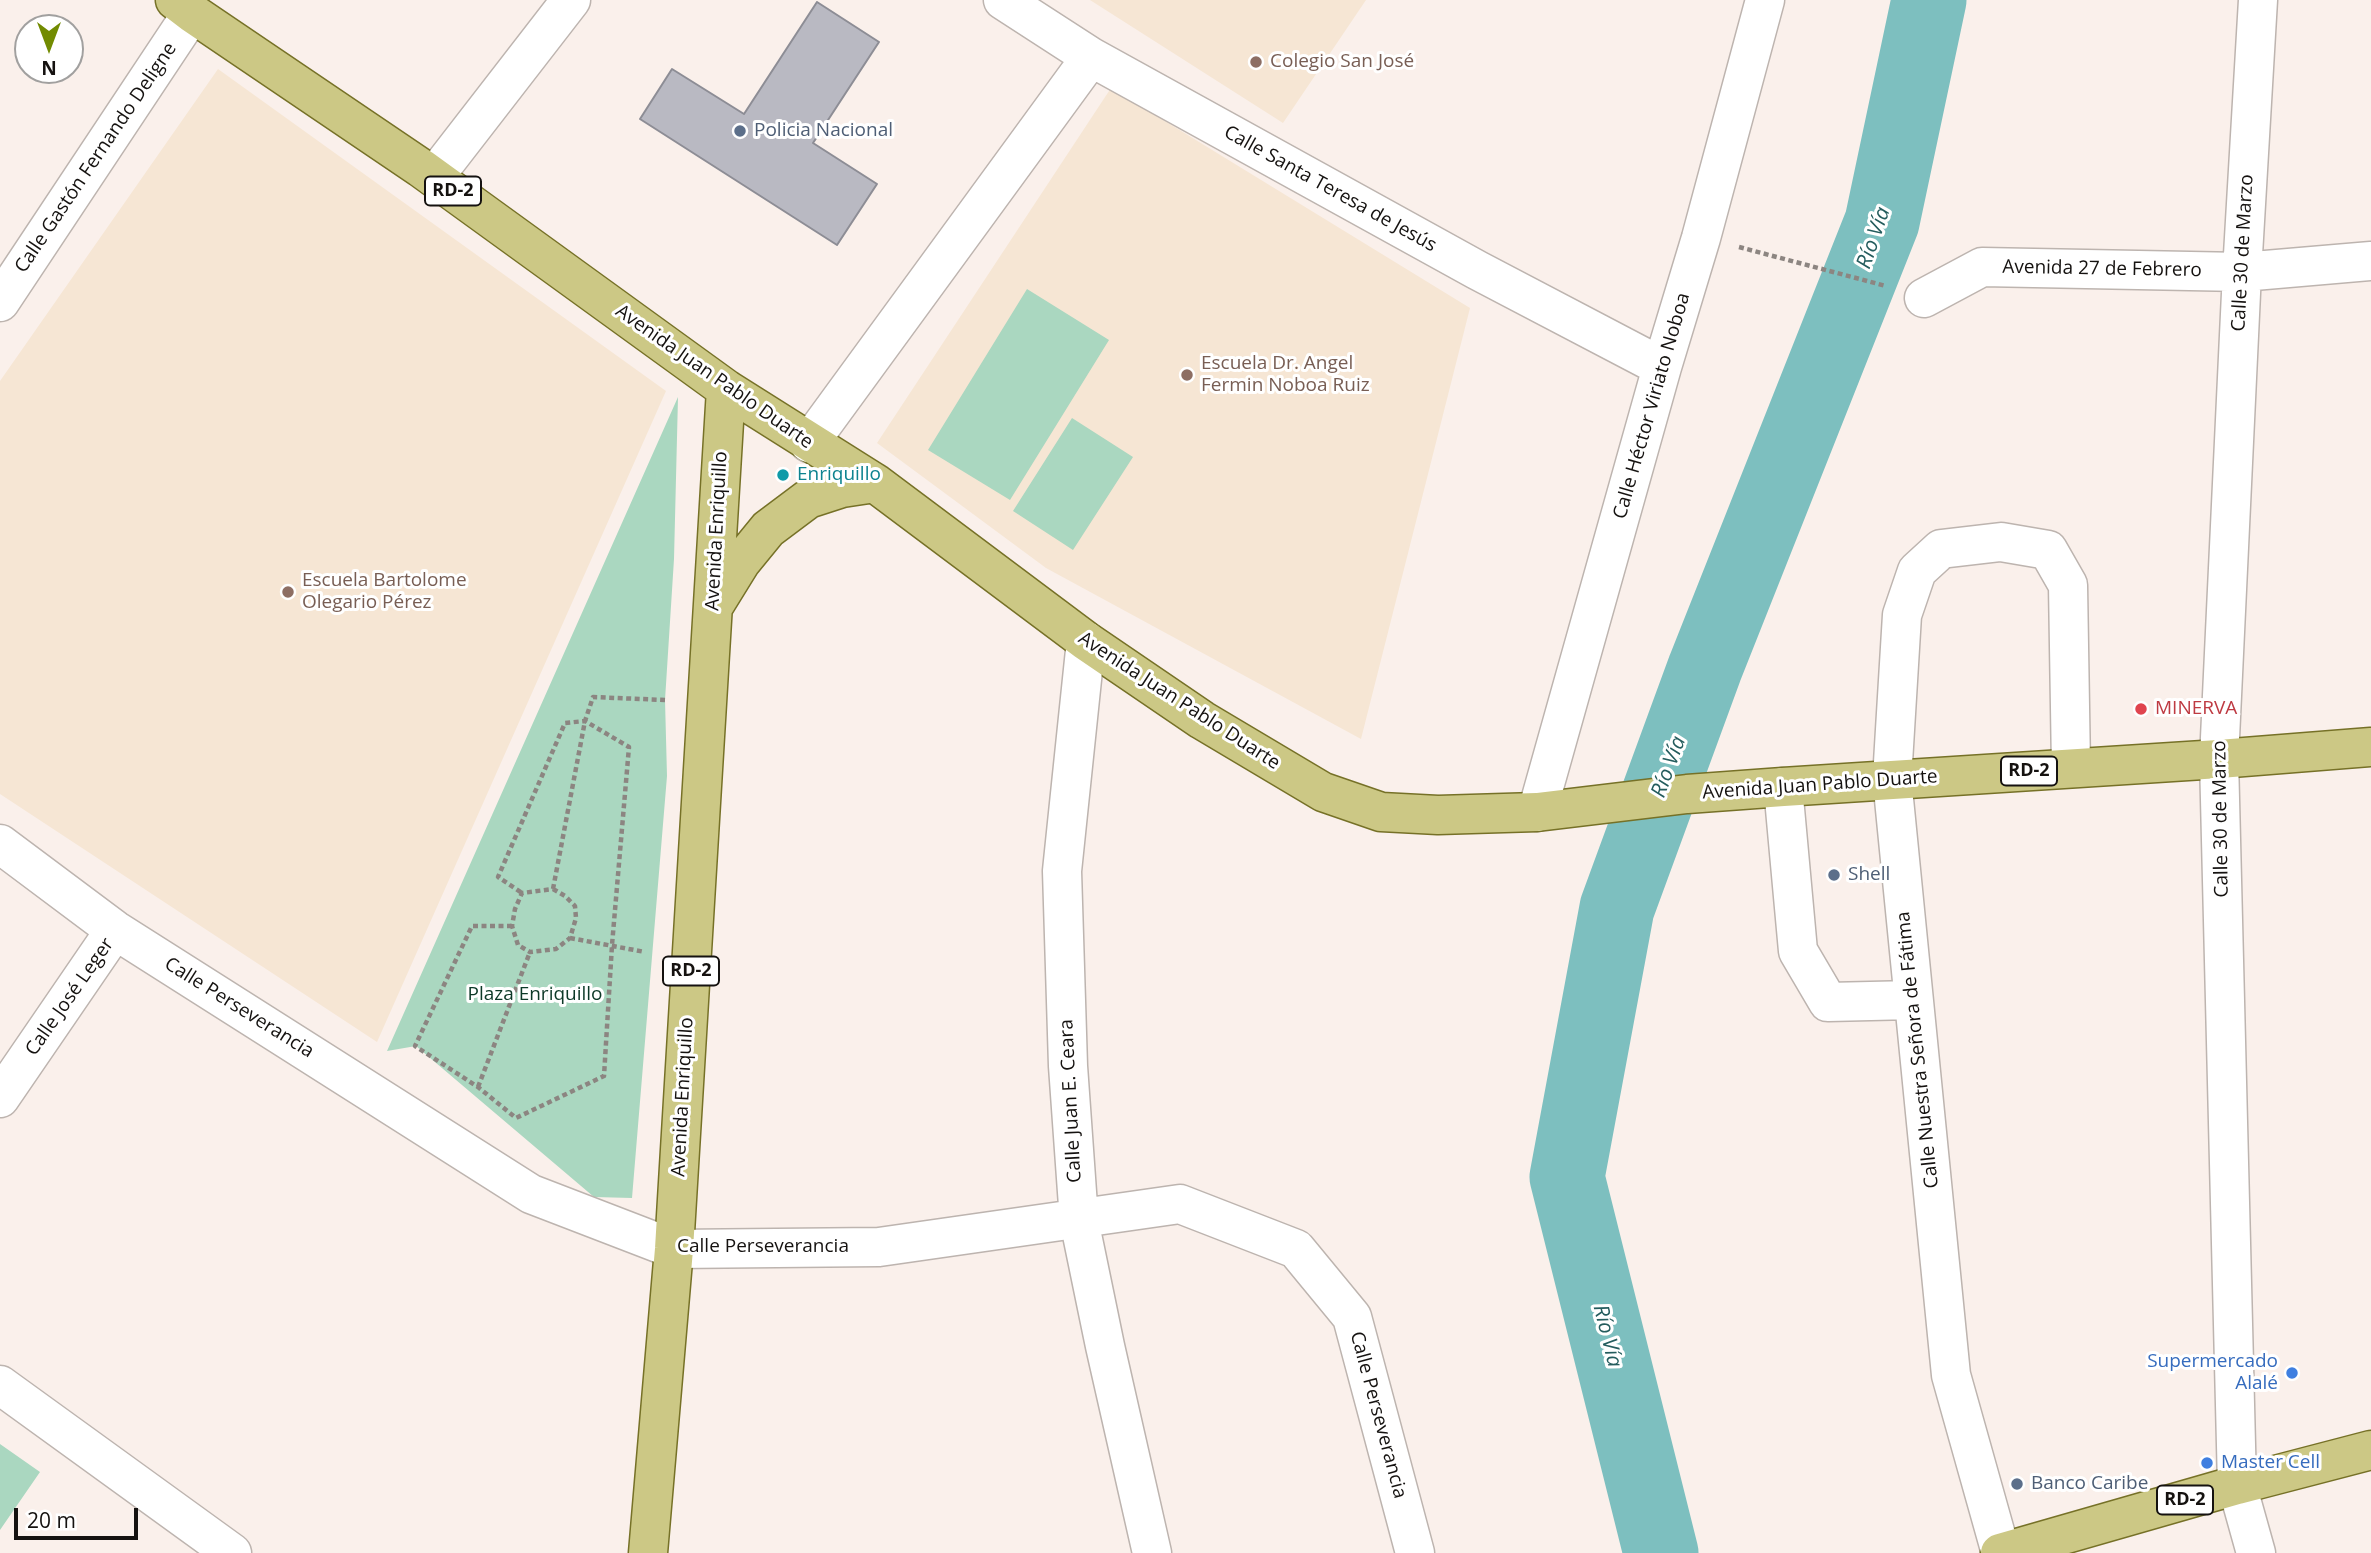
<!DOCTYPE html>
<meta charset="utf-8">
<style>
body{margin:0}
#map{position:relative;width:2371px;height:1553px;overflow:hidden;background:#faf0eb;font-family:"Open Sans",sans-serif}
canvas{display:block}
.north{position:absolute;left:14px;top:14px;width:70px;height:70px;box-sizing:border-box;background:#fff;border:2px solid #a1a09f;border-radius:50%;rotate:180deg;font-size:19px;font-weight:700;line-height:28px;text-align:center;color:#151210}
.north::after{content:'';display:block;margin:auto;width:24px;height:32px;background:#728b01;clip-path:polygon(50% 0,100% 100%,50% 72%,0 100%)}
.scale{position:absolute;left:14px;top:1508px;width:124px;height:32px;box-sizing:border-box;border:4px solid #151210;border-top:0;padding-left:9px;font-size:21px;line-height:24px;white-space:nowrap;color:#151210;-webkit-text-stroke:5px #fff;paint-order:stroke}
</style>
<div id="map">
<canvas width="2371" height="1553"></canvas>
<div class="north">N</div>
<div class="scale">20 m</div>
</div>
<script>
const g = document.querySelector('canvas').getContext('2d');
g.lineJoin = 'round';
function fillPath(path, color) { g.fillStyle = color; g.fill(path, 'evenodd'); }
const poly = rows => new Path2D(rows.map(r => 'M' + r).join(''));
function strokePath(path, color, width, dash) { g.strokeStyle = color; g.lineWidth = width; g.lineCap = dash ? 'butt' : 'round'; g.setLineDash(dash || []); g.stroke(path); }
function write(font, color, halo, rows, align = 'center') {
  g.font = font + ' "Open Sans",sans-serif'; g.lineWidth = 6; g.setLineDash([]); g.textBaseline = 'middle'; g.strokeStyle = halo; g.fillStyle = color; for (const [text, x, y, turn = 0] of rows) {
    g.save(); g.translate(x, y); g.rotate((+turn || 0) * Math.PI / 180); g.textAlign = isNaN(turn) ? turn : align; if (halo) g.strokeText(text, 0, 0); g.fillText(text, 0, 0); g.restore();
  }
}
fillPath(poly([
 [1090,0,1366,0,1283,123],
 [218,69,666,391,377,1042,0,794,0,381],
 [1111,88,1470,308,1361,739,1046,568,877,443]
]), '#f6e6d4');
fillPath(poly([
 [1027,289,1109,340,1010,500,928,450],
 [678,397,674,559,665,700,667,776,632,1198,594,1197,416,1046,387,1051],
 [1072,418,1133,457,1073,550,1013,511],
 [0,1444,40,1472,0,1530]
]), '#aad7c0');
strokePath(poly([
 [1661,1553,1567,1177,1617,908,1705,668,1882,222,1929,0]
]), '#7dbfbf', 75);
const building = poly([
 [817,2,879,42,813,143,877,184,837,245,640,119,672,69,744,114,817,2]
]);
fillPath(building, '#b9b9c2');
strokePath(building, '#8d8d95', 2);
const minor = poly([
 [1003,0,1091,57,1477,270,1662,367],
 [434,177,571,0],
 [1924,298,1982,267,2242,272,2371,261],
 [0,302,192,13],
 [809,443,1091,57],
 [1086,641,1062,871,1068,1066,1079,1220,1105,1346,1152,1553],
 [1783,787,1798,951,1828,1002,1913,1000],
 [1537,812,1662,367,1701,238,1765,0],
 [0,844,115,930,531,1194,674,1249,879,1247,1180,1204,1296,1249,1352,1317,1415,1553],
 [0,1098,115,930],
 [0,1385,232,1553],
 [2001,1553,1951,1375,1892,779,1902,615,1917,571,1941,549,2001,542,2048,550,2068,585,2071,768],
 [2256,1553,2237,1485,2219,759,2242,272,2258,0]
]);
const major = poly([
 [175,0,192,13,421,168,726,389,875,483,1086,641,1202,720,1323,792,1381,812,1438,815,1537,812,1687,794,1783,787,2219,759,2371,747],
 [715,604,741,562,768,529,808,499,842,488,875,483],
 [648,1553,674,1249,726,389],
 [2000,1553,2237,1485,2371,1450]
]);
strokePath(minor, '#bdb4af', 41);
strokePath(major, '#767127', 41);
strokePath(poly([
 [1739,247,1886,286],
 [553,889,585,721,593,697,665,700],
 [553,889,565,896,575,906,576,918,570,938,556,949,530,952,518,945,512,926,515,909,522,893,553,889],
 [512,926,472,926,415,1046,478,1087,516,1118,604,1076,612,945,629,747,585,721,565,723,498,877,522,893],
 [570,938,645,952],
 [478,1087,530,952]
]), '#8c8581', 4.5, [5, 3.5]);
strokePath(minor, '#fff', 38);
strokePath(major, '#ccc885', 38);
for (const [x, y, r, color] of [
 [1256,62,7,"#8d6e63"],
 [740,131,7,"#5c6f8a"],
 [1187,375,7,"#8d6e63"],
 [783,475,7,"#0f9aa8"],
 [288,592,7,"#8d6e63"],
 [2141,709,7,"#e0444e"],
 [1834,875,7,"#5c6f8a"],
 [2292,1373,7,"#3f7fe0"],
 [2207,1463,7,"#3f7fe0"],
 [2017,1484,7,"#5c6f8a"]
]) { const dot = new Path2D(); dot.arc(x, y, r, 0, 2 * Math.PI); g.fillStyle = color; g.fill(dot); strokePath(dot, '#fff', 2.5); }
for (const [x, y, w] of [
 [453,191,56],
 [2029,771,56],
 [691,971,56],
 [2185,1500,56]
]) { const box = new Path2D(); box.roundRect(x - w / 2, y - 14.5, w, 29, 5); g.fillStyle = '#fff'; g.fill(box); strokePath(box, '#151210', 2); }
write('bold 18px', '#151210', null, [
 ["RD-2",453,191],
 ["RD-2",2029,771],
 ["RD-2",691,971],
 ["RD-2",2185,1500]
]);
write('19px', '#785e54', '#fff', [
 ["Colegio San José",1270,62],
 ["Escuela Dr. Angel",1201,364],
 ["Fermin Noboa Ruiz",1201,386],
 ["Escuela Bartolome",302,581],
 ["Olegario Pérez",302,603]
], 'left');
write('19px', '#4e5e75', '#fff', [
 ["Policia Nacional",754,131],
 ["Shell",1848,875],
 ["Banco Caribe",2031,1484]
], 'left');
write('19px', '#151210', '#fff', [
 ["Calle Gastón Fernando Deligne",96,158,-56],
 ["Calle Santa Teresa de Jesús",1330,189,29],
 ["Calle 30 de Marzo",2243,253,-87],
 ["Avenida 27 de Febrero",2102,269,1],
 ["Avenida Juan Pablo Duarte",714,377,35],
 ["Calle Héctor Viriato Noboa",1652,406,-74],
 ["Avenida Enriquillo",717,531,-87],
 ["Avenida Juan Pablo Duarte",1179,701,33],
 ["Avenida Juan Pablo Duarte",1820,785,-4],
 ["Calle 30 de Marzo",2221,819,-91],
 ["Calle José Leger",70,997,-55],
 ["Calle Perseverancia",239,1008,32],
 ["Calle Nuestra Señora de Fátima",1918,1050,-96],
 ["Avenida Enriquillo",683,1097,-87],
 ["Calle Juan E. Ceara",1071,1101,-93],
 ["Calle Perseverancia",763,1247],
 ["Calle Perseverancia",1378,1415,75]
]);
write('19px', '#0d838f', '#fff', [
 ["Enriquillo",797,475]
], 'left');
write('19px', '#be3a42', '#fff', [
 ["MINERVA",2155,709]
], 'left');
write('19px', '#0c3927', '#fff', [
 ["Plaza Enriquillo",535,995]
]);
write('19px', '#366cbe', '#fff', [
 ["Supermercado",2278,1362],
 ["Alalé",2278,1384],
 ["Master Cell",2221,1463,"left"]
], 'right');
write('italic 21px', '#245c5d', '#fff', [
 ["Río Vía",1874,238,-71],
 ["Río Vía",1669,767,-70],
 ["Río Vía",1607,1336,76]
]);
</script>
